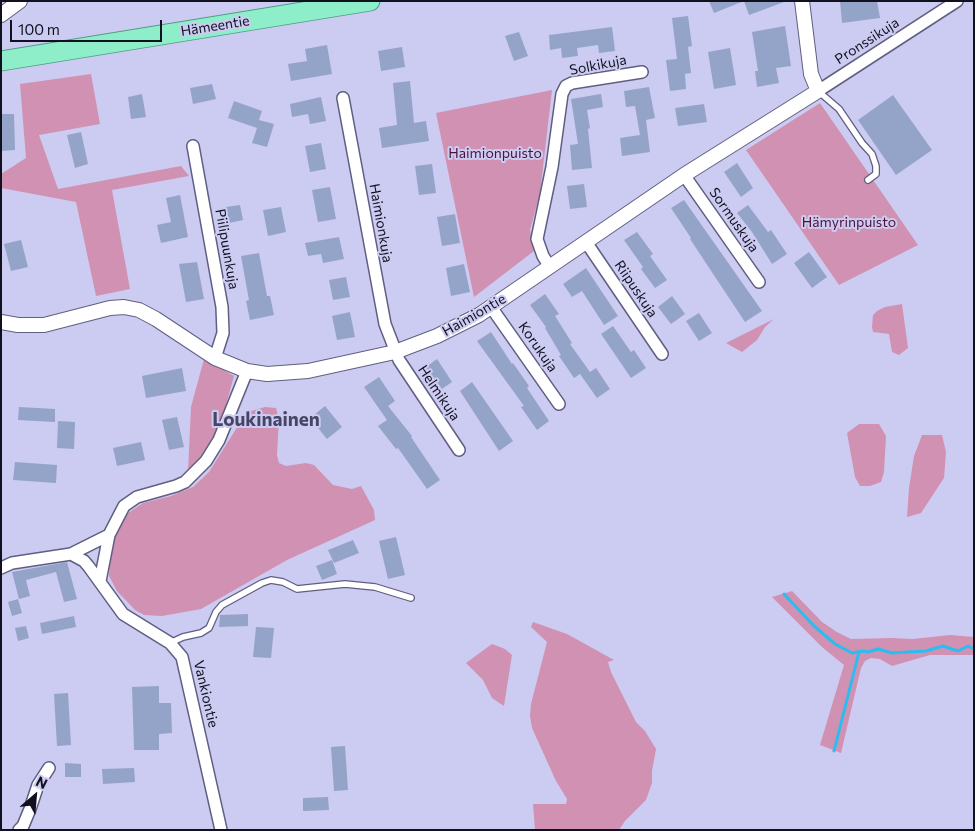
<!DOCTYPE html>
<meta charset="utf-8">
<style>
body{margin:0}
#map{position:relative;width:975px;height:831px;overflow:hidden;background:#cccbf2;font-family:Commissioner,sans-serif}
canvas{display:block}
.frame{position:absolute;inset:0;border:2px solid #11101e;pointer-events:none}
.north{position:absolute;left:10px;top:771px;width:50px;height:50px;-webkit-text-stroke:4px #cccbf2;paint-order:stroke;rotate:27deg;font-size:14px;font-weight:700;line-height:20px;text-align:center;color:#11101e}
.north::after{content:'';display:block;margin:auto;width:18px;height:22px;background:#11101e;clip-path:polygon(50% 0,100% 100%,50% 72%,0 100%)}
.scale{position:absolute;left:10px;top:20px;width:152px;height:22px;box-sizing:border-box;border:2px solid #11101e;border-top:0;padding-left:6px;font-size:15px;line-height:18px;white-space:nowrap;color:#11101e;-webkit-text-stroke:4px #cccbf2;paint-order:stroke}
</style>
<div id="map">
<canvas width="975" height="831"></canvas>
<div class="frame"></div>
<div class="north">N</div>
<div class="scale">100 m</div>
</div>
<script>
const g = document.querySelector('canvas').getContext('2d');
g.lineJoin = 'round';
function fillPath(path, color) { g.fillStyle = color; g.fill(path, 'evenodd'); }
const poly = rows => new Path2D(rows.map(r => 'M' + r).join(''));
function strokePath(path, color, width, dash) { g.strokeStyle = color; g.lineWidth = width; g.lineCap = dash ? 'butt' : 'round'; g.setLineDash(dash || []); g.stroke(path); }
function write(font, color, halo, rows, align = 'center') {
  g.font = font + ' Commissioner,sans-serif'; g.lineWidth = 4; g.setLineDash([]); g.textBaseline = 'middle'; g.strokeStyle = halo; g.fillStyle = color; for (const [text, x, y, turn = 0] of rows) {
    g.save(); g.translate(x, y); g.rotate((+turn || 0) * Math.PI / 180); g.textAlign = isNaN(turn) ? turn : align; if (halo) g.strokeText(text, 0, 0); g.fillText(text, 0, 0); g.restore();
  }
}
fillPath(poly([
 [91,74,100,124,39,135,58,189,181,166,189,176,112,190,130,289,96,296,76,202,1,188,1,174,26,158,20,84],
 [552,90,540,193,530,230,534,251,474,297,436,113],
 [820,103,918,245,839,285,746,150],
 [902,304,908,348,899,355,892,352,889,334,873,332,872,327,873,315,877,311,885,307],
 [774,319,765,327,757,340,742,352,726,343,722,345],
 [204,359,234,376,219,430,206,455,188,472,191,407],
 [265,407,276,408,279,419,277,455,279,463,286,466,306,463,314,465,333,485,352,489,361,486,374,510,375,520,287,560,201,609,162,616,144,615,135,610,117,591,109,576,110,554,116,528,128,513,143,503,171,496,193,487,209,472,241,421,251,411],
 [859,424,879,424,886,436,884,472,881,482,870,486,860,486,855,477,847,433],
 [922,435,942,435,946,452,944,478,921,513,907,517,909,488,914,456],
 [792,591,822,622,837,632,851,639,891,638,913,639,950,635,974,637,974,655,930,655,892,666,880,659,871,658,865,661,861,668,841,753,820,745,844,665,822,647,772,597],
 [533,622,567,634,614,660,608,662,611,672,636,722,645,731,656,749,652,771,652,783,646,800,625,821,619,830,535,830,533,804,566,804,567,799,556,781,532,728,530,716,531,704,547,642,531,627],
 [492,644,505,649,512,655,504,706,492,698,483,680,466,663]
]), '#d191b2');
strokePath(poly([
 [784,594,814,626,835,644,852,653,863,651,868,652,878,649,892,653,926,651,943,646,958,651,968,646,974,649],
 [834,751,859,652]
]), '#28bef0', 3);
fillPath(poly([
 [709,1,784,1,784,2,749,15,744,1,714,13],
 [840,1,877,1,880,18,842,23],
 [688,16,692,46,688,47,691,73,685,74,686,89,670,91,666,60,677,59,672,18],
 [785,26,791,66,776,68,779,83,757,87,755,71,758,71,752,32],
 [612,27,615,51,599,53,598,45,577,48,578,56,562,58,561,48,550,50,549,35],
 [519,32,528,56,514,61,505,36],
 [327,45,332,74,291,81,288,64,307,61,305,49],
 [402,47,405,67,381,71,378,51],
 [730,48,736,85,714,89,708,52],
 [410,81,414,123,426,121,429,141,382,148,379,128,397,125,393,83],
 [212,84,216,99,193,104,190,88],
 [649,87,655,118,646,120,650,152,622,156,620,138,640,135,635,106,626,107,624,91],
 [142,94,146,117,131,119,128,97],
 [601,94,603,107,587,110,590,128,588,129,592,168,572,170,570,145,578,144,571,99],
 [893,95,932,150,896,175,858,120],
 [321,97,326,121,310,124,308,114,292,117,290,104],
 [234,101,262,111,259,120,274,124,267,147,252,143,257,128,228,118],
 [704,104,707,122,678,126,675,108],
 [1,114,14,114,15,150,1,151],
 [81,132,88,164,75,168,67,135],
 [321,143,326,169,310,172,305,146],
 [737,163,753,188,741,197,724,172],
 [432,164,436,193,419,195,415,166],
 [584,184,587,207,570,209,567,186],
 [330,187,336,219,318,222,312,190],
 [180,195,188,237,161,243,157,225,171,222,166,198],
 [684,200,762,311,745,322,690,239,691,238,671,208],
 [240,205,243,220,229,223,226,207],
 [748,205,768,232,771,230,787,254,772,264,752,232,737,213],
 [281,207,286,232,268,236,263,210],
 [455,214,460,243,442,246,437,217],
 [637,232,653,254,650,256,667,280,655,288,641,269,643,267,624,240],
 [339,237,344,259,323,263,321,254,308,256,305,243],
 [21,240,28,267,11,271,4,244],
 [809,252,827,277,812,288,794,263],
 [259,253,267,296,270,296,274,315,250,320,246,301,249,300,241,256],
 [197,262,204,299,186,302,179,264],
 [464,264,470,292,451,296,446,268],
 [586,268,618,316,604,325,582,291,572,297,563,284],
 [346,277,350,297,333,300,329,280],
 [545,294,559,314,555,316,572,343,570,344,590,372,596,368,610,389,597,398,580,374,574,378,559,356,561,355,545,328,546,327,530,305],
 [672,296,685,314,671,324,658,307],
 [350,312,355,337,337,340,332,316],
 [699,313,712,333,699,341,686,321],
 [613,326,631,352,634,350,646,368,631,378,601,334],
 [491,332,512,364,513,363,529,386,527,388,549,421,537,430,521,407,524,406,477,341],
 [437,359,452,382,442,389,426,367],
 [182,368,186,391,146,398,142,376],
 [379,377,395,401,388,406,412,436,411,437,440,480,427,489,398,448,396,449,378,426,387,420,364,387],
 [472,382,513,441,499,451,460,391],
 [325,406,342,427,327,439,310,418],
 [19,407,55,409,55,422,18,420],
 [177,417,184,447,169,450,162,420],
 [58,421,75,422,74,449,57,448],
 [141,442,145,460,117,466,113,448],
 [15,462,57,465,56,483,13,480],
 [396,537,405,575,388,579,379,541],
 [353,540,359,553,334,563,328,550],
 [332,560,337,574,322,580,316,566],
 [67,562,77,599,64,602,56,572,26,580,30,596,19,599,12,572],
 [18,599,22,613,12,616,8,602],
 [248,614,248,626,219,627,220,615],
 [74,616,76,627,42,634,40,623],
 [26,626,29,638,18,641,15,628],
 [256,627,274,628,271,658,253,657],
 [159,686,159,703,171,703,172,733,159,734,159,750,134,750,132,687],
 [68,693,71,745,57,746,54,694],
 [345,746,348,790,334,791,331,747],
 [65,763,81,764,81,777,65,777],
 [134,768,135,782,103,784,102,769],
 [328,797,329,810,303,811,303,798]
]), '#94a4c8');
const service = poly([
 [818,91,839,109,862,143,872,154,876,166,876,174,868,180],
 [170,643,183,637,201,633,209,628,216,612,222,605,262,583,271,580,283,582,297,589,345,584,375,587,411,598]
]);
const minor = poly([
 [818,91,957,1],
 [343,98,385,324,399,360,459,450],
 [193,146,222,307,223,333,215,358],
 [684,175,759,282],
 [586,242,662,354],
 [550,267,543,256,537,239,552,167,562,94,566,86,572,83,642,72],
 [491,307,559,404],
 [71,554,84,561,89,567,123,614,170,643,182,657,221,830],
 [1,568,12,563,71,554,109,535,124,506,137,497,176,486,185,482,206,461,219,440,247,371],
 [100,581,109,535],
 [19,830,23,826,30,809,38,785,49,768]
]);
const tertiary = poly([
 [1,15,20,1],
 [1,322,18,325,44,325,110,308,124,307,139,310,156,319,215,358,247,371,267,374,308,371,395,352,437,336,479,315,684,175,818,91,811,74,802,1]
]);
const trunk = poly([
 [1,61,370,1]
]);
strokePath(service, '#605e81', 8);
strokePath(minor, '#605e81', 14);
strokePath(tertiary, '#605e81', 16);
strokePath(trunk, '#4f9d85', 21);
strokePath(service, '#fff', 5.5);
strokePath(minor, '#fff', 11);
strokePath(tertiary, '#fff', 14);
strokePath(trunk, '#8eeeca', 19);
write('14px', '#11101e', '#cccbf2', [
 ["Hämeentie",215,26,-9],
 ["Pronssikuja",867,41,-33],
 ["Solkikuja",598,65,-11],
 ["Sormuskuja",734,220,55],
 ["Haimionkuja",381,223,80],
 ["Piilipuunkuja",227,249,80],
 ["Riipuskuja",636,289,56],
 ["Haimiontie",474,315,-30],
 ["Korukuja",538,347,55],
 ["Helmikuja",439,393,56],
 ["Vankiontie",206,694,77]
]);
write('14px', '#4d1036', '#cccbf2', [
 ["Haimionpuisto",495,153],
 ["Hämyrinpuisto",849,222]
]);
write('bold 19px', '#474566', '#cccbf2', [
 ["Loukinainen",266,420]
]);
</script>
